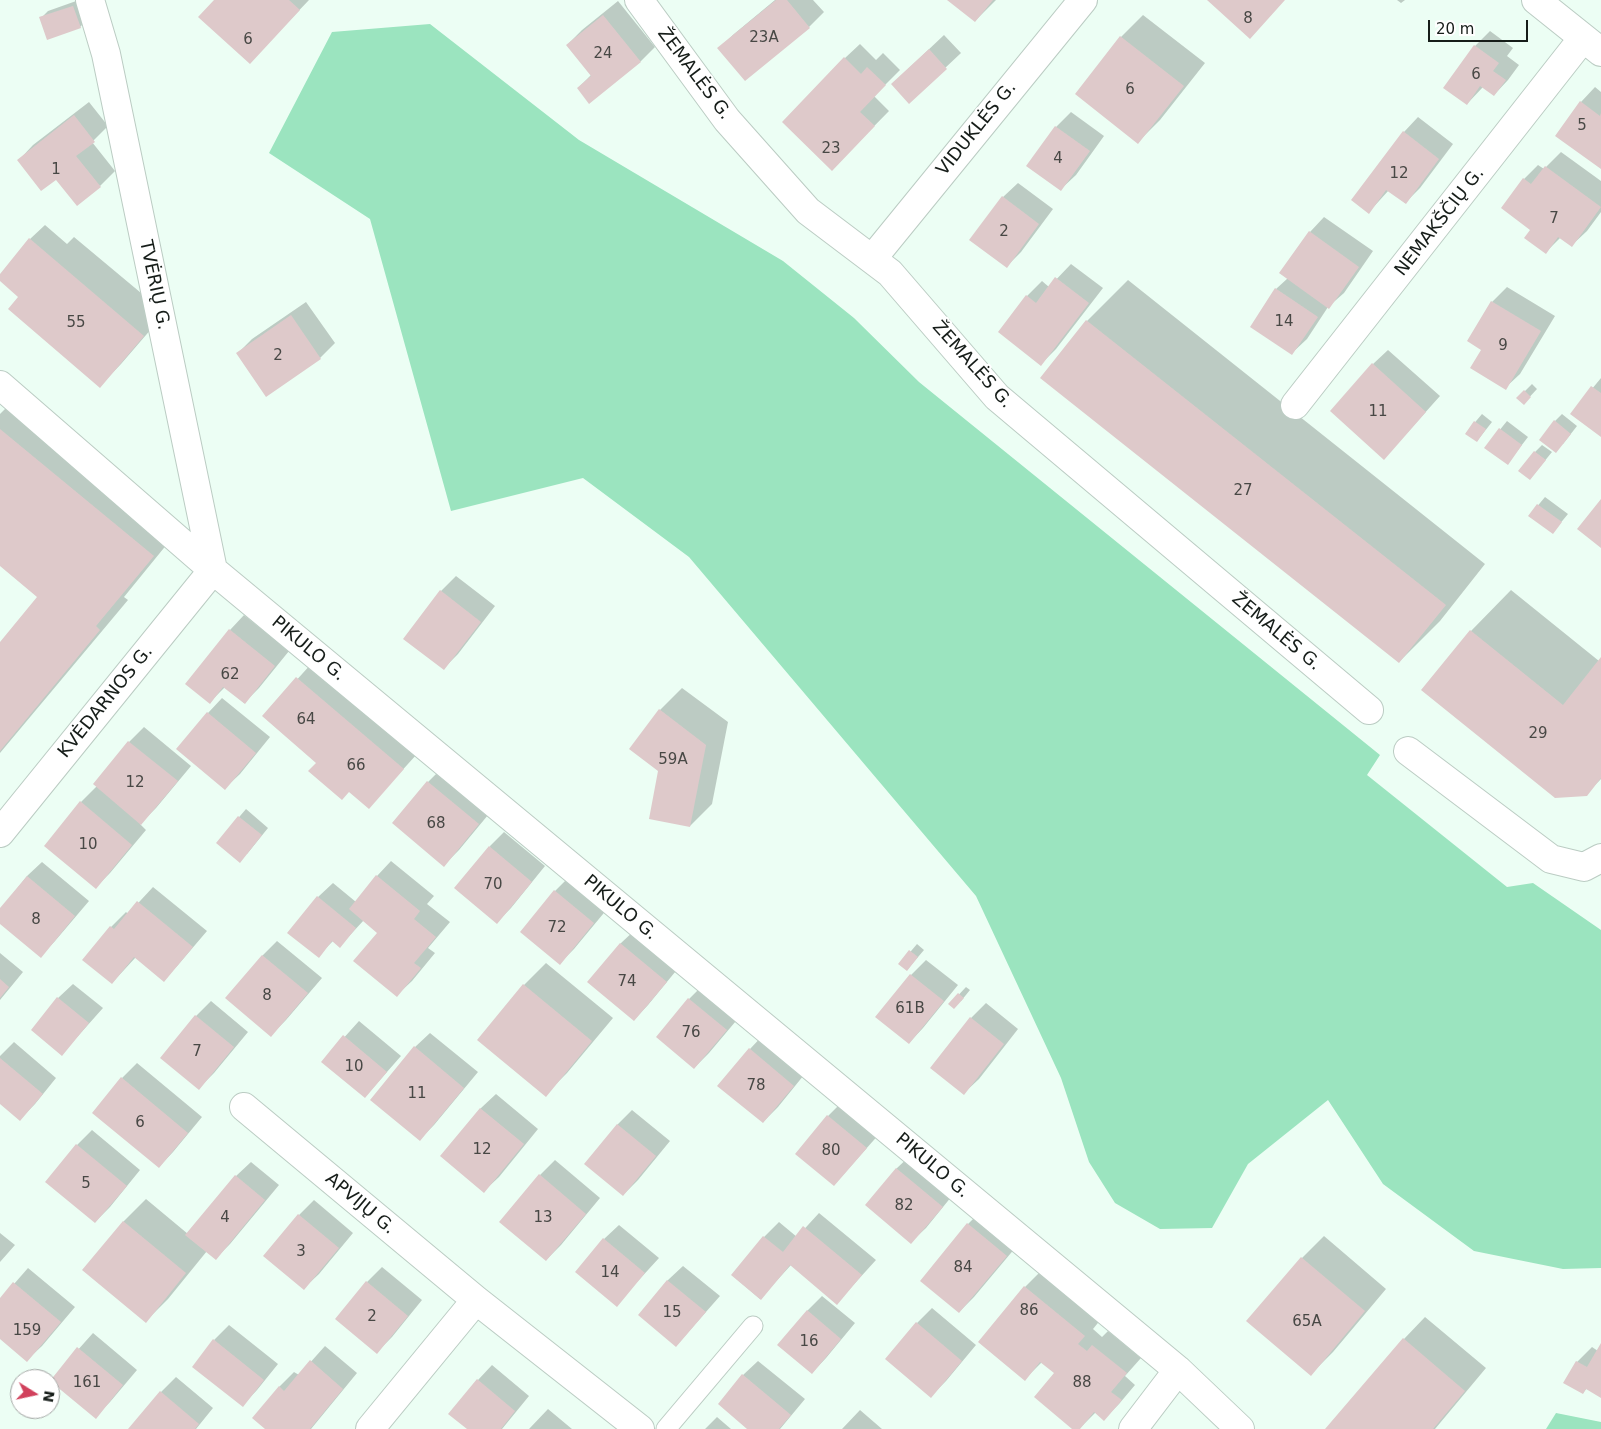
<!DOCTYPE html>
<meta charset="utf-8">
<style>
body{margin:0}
#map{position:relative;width:1601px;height:1429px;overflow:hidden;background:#ecfef4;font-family:"DejaVu Sans",sans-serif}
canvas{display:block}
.north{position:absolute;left:10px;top:1369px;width:50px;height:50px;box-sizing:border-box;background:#fff;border:1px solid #a2a5a3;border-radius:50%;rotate:100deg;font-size:14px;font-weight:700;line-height:20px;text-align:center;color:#161d19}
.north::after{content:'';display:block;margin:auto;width:18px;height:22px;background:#d1415c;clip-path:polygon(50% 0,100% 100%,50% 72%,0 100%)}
.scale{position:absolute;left:1428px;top:20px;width:100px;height:22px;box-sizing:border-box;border:2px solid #161d19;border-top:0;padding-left:6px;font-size:15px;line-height:18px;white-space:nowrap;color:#161d19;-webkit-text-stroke:4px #fff;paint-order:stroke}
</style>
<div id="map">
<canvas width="1601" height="1429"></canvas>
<div class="north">N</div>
<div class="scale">20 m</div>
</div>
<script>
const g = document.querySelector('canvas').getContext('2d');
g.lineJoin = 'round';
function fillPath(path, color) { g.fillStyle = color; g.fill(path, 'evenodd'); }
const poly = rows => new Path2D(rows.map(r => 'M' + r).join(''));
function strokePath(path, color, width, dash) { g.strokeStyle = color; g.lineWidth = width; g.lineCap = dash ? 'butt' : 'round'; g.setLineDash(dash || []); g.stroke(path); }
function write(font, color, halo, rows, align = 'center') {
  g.font = font + ' "DejaVu Sans",sans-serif'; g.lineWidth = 4; g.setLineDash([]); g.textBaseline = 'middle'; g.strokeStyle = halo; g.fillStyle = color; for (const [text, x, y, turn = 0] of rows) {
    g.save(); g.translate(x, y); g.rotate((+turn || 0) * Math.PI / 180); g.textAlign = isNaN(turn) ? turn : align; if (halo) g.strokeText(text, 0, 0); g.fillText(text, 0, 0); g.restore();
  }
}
fillPath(poly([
 [430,24,579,140,783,261,854,318,919,382,1380,755,1367,775,1507,887,1533,883,1601,930,1601,1268,1563,1269,1474,1251,1383,1184,1328,1100,1248,1164,1212,1228,1160,1229,1115,1203,1089,1162,1061,1078,976,896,689,557,583,478,451,511,370,219,269,153,332,32],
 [1556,1413,1601,1422,1601,1429,1546,1429]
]), '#9be4bf');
fillPath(poly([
 [79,0,87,20,80,27,41,18,48,11],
 [215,0,309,0,250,62],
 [775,0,813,0,824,12,809,27,745,80,719,48,734,34],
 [949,0,996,0,975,21],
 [1397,0,1405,0,1401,3],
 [618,1,655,47,641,61,590,102,578,88,591,75,567,45,582,30],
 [1143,15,1205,63,1160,120,1138,142,1077,94,1121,37],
 [1490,31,1513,48,1507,56,1519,65,1508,80,1494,95,1483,87,1467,104,1445,88,1475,46],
 [944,35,961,53,909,102,907,70],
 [860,44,876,60,883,53,900,70,874,96,889,111,832,169,845,58],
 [1595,87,1601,92,1601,167,1581,102],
 [89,102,108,126,92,142,115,171,100,186,56,178,19,160,33,145],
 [1071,112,1104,136,1076,175,1061,189,1056,127],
 [1418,117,1453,144,1420,188,1405,203,1389,190,1369,212,1404,132],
 [1561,152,1601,181,1601,212,1587,231,1572,245,1561,237,1546,252,1524,179,1538,165,1544,169],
 [1018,183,1053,209,1021,252,1007,266,1003,197],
 [1324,217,1373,251,1344,293,1328,307,1307,339,1292,353,1252,326,1276,289,1288,278,1310,232],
 [45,225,67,244,74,237,165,313,121,364,100,386,24,292,0,279,0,275,30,239],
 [1071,264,1103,288,1056,349,1041,364,1027,296,1042,281,1049,287],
 [1128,280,1485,564,1440,621,1399,662,1042,378,1087,321],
 [1507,287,1555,316,1520,374,1505,388,1483,350,1492,302],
 [306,302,335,343,320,358,238,353,252,339],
 [1388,350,1440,396,1398,443,1373,364],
 [1601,378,1601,436,1572,413],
 [1532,384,1537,389,1524,403,1518,398],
 [21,393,181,527,124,597,128,600,0,753,0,644,39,597,0,564,0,414],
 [1482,414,1492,422,1477,441,1466,433],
 [1562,414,1577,426,1563,444,1555,421],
 [1507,421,1528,437,1508,463,1486,447],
 [1542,445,1552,452,1530,479,1535,452],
 [1545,497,1568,514,1553,532,1530,515],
 [456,576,495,606,458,654,443,669,441,591],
 [1511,590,1599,661,1601,659,1601,779,1586,794,1423,690,1471,631],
 [244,615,289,651,259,688,244,703,225,687,210,702,230,630],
 [312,663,417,754,369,807,264,716],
 [682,688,728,722,712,804,690,826,659,771,631,749,660,710],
 [222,698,270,737,240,774,225,788,208,713],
 [144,727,191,766,156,808,140,824,146,830,110,873,96,887,81,802,97,786,94,784,129,742],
 [443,767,493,809,459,850,444,865,394,823,428,782],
 [246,809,268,828,247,854,217,843],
 [504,832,545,866,511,908,497,922,490,846],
 [391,861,434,896,427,904,450,922,428,948,435,953,412,981,397,995,379,932,364,920,340,946,333,941,318,956,318,897,333,883,356,902,377,876],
 [42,862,89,901,55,941,41,956,0,922,0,910,27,876],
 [570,876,608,908,574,949,560,963,522,932,555,891],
 [153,887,207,931,178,965,164,980,136,957,112,983,84,959,111,927,126,912,128,914],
 [636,929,680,966,648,1005,634,1020,589,982,621,943],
 [277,941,322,978,286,1020,271,1035,227,998,263,955],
 [917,944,924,950,907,970,900,964],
 [0,953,23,972,0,1000],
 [926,960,958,985,923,1028,909,1043,877,1017,911,975],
 [546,963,613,1018,567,1073,545,1095,479,1040,524,985],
 [73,984,103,1008,62,1054,58,998],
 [704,984,741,1015,709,1053,694,1068,657,1037,689,999],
 [966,987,970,990,961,1001,950,1004],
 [211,1001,248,1032,214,1073,199,1088,162,1057,196,1016],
 [986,1003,1018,1029,979,1079,964,1093,932,1068,971,1018],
 [359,1021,401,1056,365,1097,323,1061],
 [430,1033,478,1072,434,1125,420,1139,415,1047],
 [764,1034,808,1070,778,1107,763,1122,750,1049],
 [14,1042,56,1078,35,1104,20,1119,0,1102,0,1056],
 [137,1063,202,1117,173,1152,159,1167,122,1078],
 [496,1094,538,1129,499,1177,484,1191,442,1156,481,1108],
 [843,1101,881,1132,834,1185,797,1153,828,1116],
 [632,1110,670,1141,638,1180,623,1195,586,1164,618,1124],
 [92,1130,140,1170,110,1207,95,1222,77,1145],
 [912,1154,956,1191,926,1228,911,1242,866,1205,897,1168],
 [555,1160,600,1198,561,1245,546,1260,540,1175],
 [251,1162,279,1185,230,1244,216,1258,207,1251,168,1299,146,1321,84,1270,124,1221,146,1199,188,1234,236,1176],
 [314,1200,353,1233,319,1274,304,1288,299,1215],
 [983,1209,1021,1241,974,1297,959,1312,968,1224],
 [819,1213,876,1260,837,1303,791,1265,760,1299,732,1275,764,1237,779,1222,797,1237],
 [619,1225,659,1258,616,1305,604,1239],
 [0,1233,15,1245,0,1262],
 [1324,1236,1386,1289,1333,1352,1311,1374,1248,1321,1302,1258],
 [1047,1265,1106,1313,1093,1329,1102,1337,1108,1331,1141,1358,1125,1376,1135,1385,1119,1404,1104,1419,1096,1412,1079,1429,1074,1429,1055,1373,1042,1362,1025,1379,1025,1287],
 [683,1266,720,1296,676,1346,640,1315,668,1280],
 [382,1267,422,1300,392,1337,377,1352,367,1282],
 [28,1268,75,1307,42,1346,27,1360,0,1338,0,1300],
 [822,1296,855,1323,826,1358,812,1373,779,1345,808,1310],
 [932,1308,976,1345,946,1381,931,1396,917,1323],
 [1425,1317,1486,1368,1435,1429,1327,1429,1404,1339],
 [229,1325,278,1364,257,1390,243,1405,214,1340],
 [93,1333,137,1370,110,1402,95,1417,51,1380],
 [325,1346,357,1373,311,1429,267,1429,279,1387,294,1372,299,1375],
 [1601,1346,1601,1396,1587,1388,1583,1393,1577,1362,1592,1347,1598,1351],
 [758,1361,805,1399,780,1429,749,1429,743,1375],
 [492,1365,529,1396,502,1429,469,1429,478,1380],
 [176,1377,213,1408,196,1429,130,1429,161,1392],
 [548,1409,572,1429,529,1429],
 [860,1410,882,1429,842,1429],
 [717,1417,731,1429,705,1429]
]), '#0003');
fillPath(poly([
 [214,0,289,0,300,10,250,64,198,17],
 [776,0,787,0,810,28,745,81,717,48],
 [947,0,993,0,975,22],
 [1207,0,1285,0,1250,39],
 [73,6,81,28,47,40,39,17],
 [603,15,641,62,589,104,577,88,591,76,566,45],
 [1120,36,1184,86,1138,144,1075,94],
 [1474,45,1499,63,1493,71,1506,80,1494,96,1480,86,1467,105,1443,88],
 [929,49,947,69,909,104,891,84],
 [844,57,861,74,867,67,886,85,860,112,875,126,832,171,782,122],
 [1580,101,1600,116,1601,113,1601,169,1555,136],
 [74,115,95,142,76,156,101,187,77,206,56,180,41,191,17,160],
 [1055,126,1090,151,1061,191,1026,166],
 [1403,131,1439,159,1406,204,1386,190,1369,214,1351,200],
 [1545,166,1601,207,1572,247,1558,237,1546,254,1524,238,1530,230,1501,208,1523,178,1531,184],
 [1002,196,1039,224,1007,268,969,240],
 [1309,231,1359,267,1329,309,1279,273],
 [29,238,144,336,100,388,8,309,18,297,0,281,0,274],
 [1055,277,1089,303,1041,366,998,332,1026,295,1036,303],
 [1275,288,1318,317,1292,355,1250,327],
 [1491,301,1541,331,1506,390,1470,368,1481,350,1467,341],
 [291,315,321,359,266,397,236,353],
 [1086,320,1446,605,1399,663,1040,378],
 [1372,363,1426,412,1384,460,1330,411],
 [1591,386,1601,393,1601,437,1570,414],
 [1524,390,1531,397,1524,405,1516,398],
 [1554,420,1571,434,1556,453,1539,440],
 [1474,421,1486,429,1477,442,1465,434],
 [1499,428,1522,445,1508,465,1484,448],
 [0,429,154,556,96,626,100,630,0,751,0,642,37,597,0,566],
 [1534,451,1546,460,1530,480,1518,471],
 [1601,499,1601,548,1577,529],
 [1537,504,1562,522,1553,534,1528,516],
 [440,590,481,622,444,670,403,639],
 [229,629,275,666,245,704,223,687,210,704,185,684],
 [1470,630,1563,705,1601,657,1601,778,1587,796,1555,798,1421,690],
 [296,677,404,769,369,809,349,792,342,800,308,771,316,763,262,716],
 [659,709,706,745,690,827,649,819,658,771,629,749],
 [207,712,256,753,225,790,176,749],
 [128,741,178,781,141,825,93,784],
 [427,781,479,824,444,867,392,823],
 [80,801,132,845,96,889,44,846],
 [238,816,262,835,240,863,216,843],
 [489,846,532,882,497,924,454,888],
 [376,875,420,911,414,919,436,937,414,963,421,968,397,997,353,961,377,933,349,909],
 [27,876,75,916,41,958,0,924,0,908],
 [554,890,594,923,560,965,520,932],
 [317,896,356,928,340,948,332,941,319,958,287,933],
 [137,901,193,947,164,982,134,957,112,984,82,960,110,926,114,929],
 [620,943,667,982,634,1021,587,982],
 [909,950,918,957,907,971,898,964],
 [262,955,308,993,271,1037,225,998],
 [910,974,944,1001,909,1044,875,1017],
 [0,979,9,987,0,998],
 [523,984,592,1041,546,1097,477,1040],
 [958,993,964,998,954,1009,948,1004],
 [57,997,89,1023,62,1056,31,1030],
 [688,998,727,1030,694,1069,656,1037],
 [195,1015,234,1047,199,1090,160,1058],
 [970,1017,1004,1044,964,1095,930,1068],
 [343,1035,387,1072,365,1098,321,1062],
 [414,1046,464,1088,420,1141,370,1100],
 [749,1048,794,1086,763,1123,717,1086],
 [0,1058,43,1094,20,1121,0,1104],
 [121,1077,188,1133,159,1168,92,1113],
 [480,1108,524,1144,484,1193,440,1156],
 [827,1115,867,1148,834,1186,795,1154],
 [617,1124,656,1156,623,1196,584,1164],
 [76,1144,127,1186,95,1223,45,1182],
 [896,1168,943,1207,911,1244,865,1205],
 [539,1174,586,1214,546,1261,499,1222],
 [235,1175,265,1200,216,1260,185,1235],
 [298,1214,339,1248,304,1290,263,1256],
 [123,1221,186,1273,146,1323,82,1270],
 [967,1223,1007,1256,959,1313,920,1281],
 [803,1226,862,1275,837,1305,790,1265,761,1300,731,1275,763,1236,783,1252],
 [603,1238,645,1273,617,1307,575,1272],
 [1301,1257,1365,1311,1311,1376,1246,1321],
 [667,1280,706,1312,676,1347,638,1315],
 [366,1281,408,1316,377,1354,335,1319],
 [13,1282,61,1322,27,1362,0,1339,0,1298],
 [1024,1286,1085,1336,1078,1344,1087,1351,1092,1345,1127,1373,1111,1392,1122,1400,1104,1421,1094,1412,1080,1429,1072,1429,1034,1397,1054,1373,1040,1362,1025,1381,978,1342],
 [807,1310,841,1339,812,1374,777,1345],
 [916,1322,962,1361,931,1398,885,1359],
 [1403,1338,1465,1391,1433,1429,1325,1429],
 [213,1339,264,1380,243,1407,192,1367],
 [1601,1343,1601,1398,1586,1389,1583,1394,1563,1383,1576,1361,1587,1367],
 [77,1347,123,1385,96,1419,50,1381],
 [310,1360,343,1389,310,1429,265,1429,252,1418,279,1386,284,1391],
 [742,1374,791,1415,779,1429,747,1429,718,1404],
 [477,1379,515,1411,501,1429,467,1429,448,1414],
 [160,1391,199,1424,195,1429,128,1429]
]), '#dec9ca');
const lane = poly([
 [666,1429,753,1326]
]);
const street = poly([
 [639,0,727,120,808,211,890,273,997,397,1369,710],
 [1536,0,1601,52],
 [872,259,1083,0],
 [0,385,213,570,1178,1370,1240,1429],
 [1295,405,1583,38],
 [1408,751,1551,859,1584,867,1601,858],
 [0,833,213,570,106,54,90,0],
 [244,1107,476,1300,640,1429],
 [370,1429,476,1300],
 [1133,1429,1178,1370]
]);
strokePath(lane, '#bbccc3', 21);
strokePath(street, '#bbccc3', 30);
strokePath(lane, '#fff', 19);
strokePath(street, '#fff', 28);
write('15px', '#484845', null, [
 ["8",1248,19],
 ["23A",764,38],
 ["6",248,40],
 ["24",603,54],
 ["6",1476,75],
 ["6",1130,90],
 ["5",1582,126],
 ["23",831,149],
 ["4",1058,159],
 ["1",56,170],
 ["12",1399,174],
 ["7",1554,219],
 ["2",1004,232],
 ["14",1284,322],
 ["55",76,323],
 ["9",1503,346],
 ["2",278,356],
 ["11",1378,412],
 ["27",1243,491],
 ["62",230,675],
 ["64",306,720],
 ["29",1538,734],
 ["59A",673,760],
 ["66",356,766],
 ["12",135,783],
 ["68",436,824],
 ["10",88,845],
 ["70",493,885],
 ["8",36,920],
 ["72",557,928],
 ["74",627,982],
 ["8",267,996],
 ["61B",910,1009],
 ["76",691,1033],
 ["7",197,1052],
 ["10",354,1067],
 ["78",756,1086],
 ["11",417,1094],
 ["6",140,1123],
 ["12",482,1150],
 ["80",831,1151],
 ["5",86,1184],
 ["82",904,1206],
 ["4",225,1218],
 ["13",543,1218],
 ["3",301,1252],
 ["84",963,1268],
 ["14",610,1273],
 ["86",1029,1311],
 ["15",672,1313],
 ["2",372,1317],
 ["65A",1307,1322],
 ["159",27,1331],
 ["16",809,1342],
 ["161",87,1383],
 ["88",1082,1383]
]);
write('18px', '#161d19', '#fff', [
 ["ŽEMALĖS G.",694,74,53],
 ["VIDUKLĖS G.",977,129,-51],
 ["NEMAKŠČIŲ G.",1440,222,-52],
 ["TVĖRIŲ G.",154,285,78],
 ["ŽEMALĖS G.",972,365,48],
 ["ŽEMALĖS G.",1276,632,40],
 ["PIKULO G.",308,649,40],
 ["KVĖDARNOS G.",106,702,-51],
 ["PIKULO G.",620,908,40],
 ["PIKULO G.",932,1166,40],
 ["APVIJŲ G.",360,1204,40]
]);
</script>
